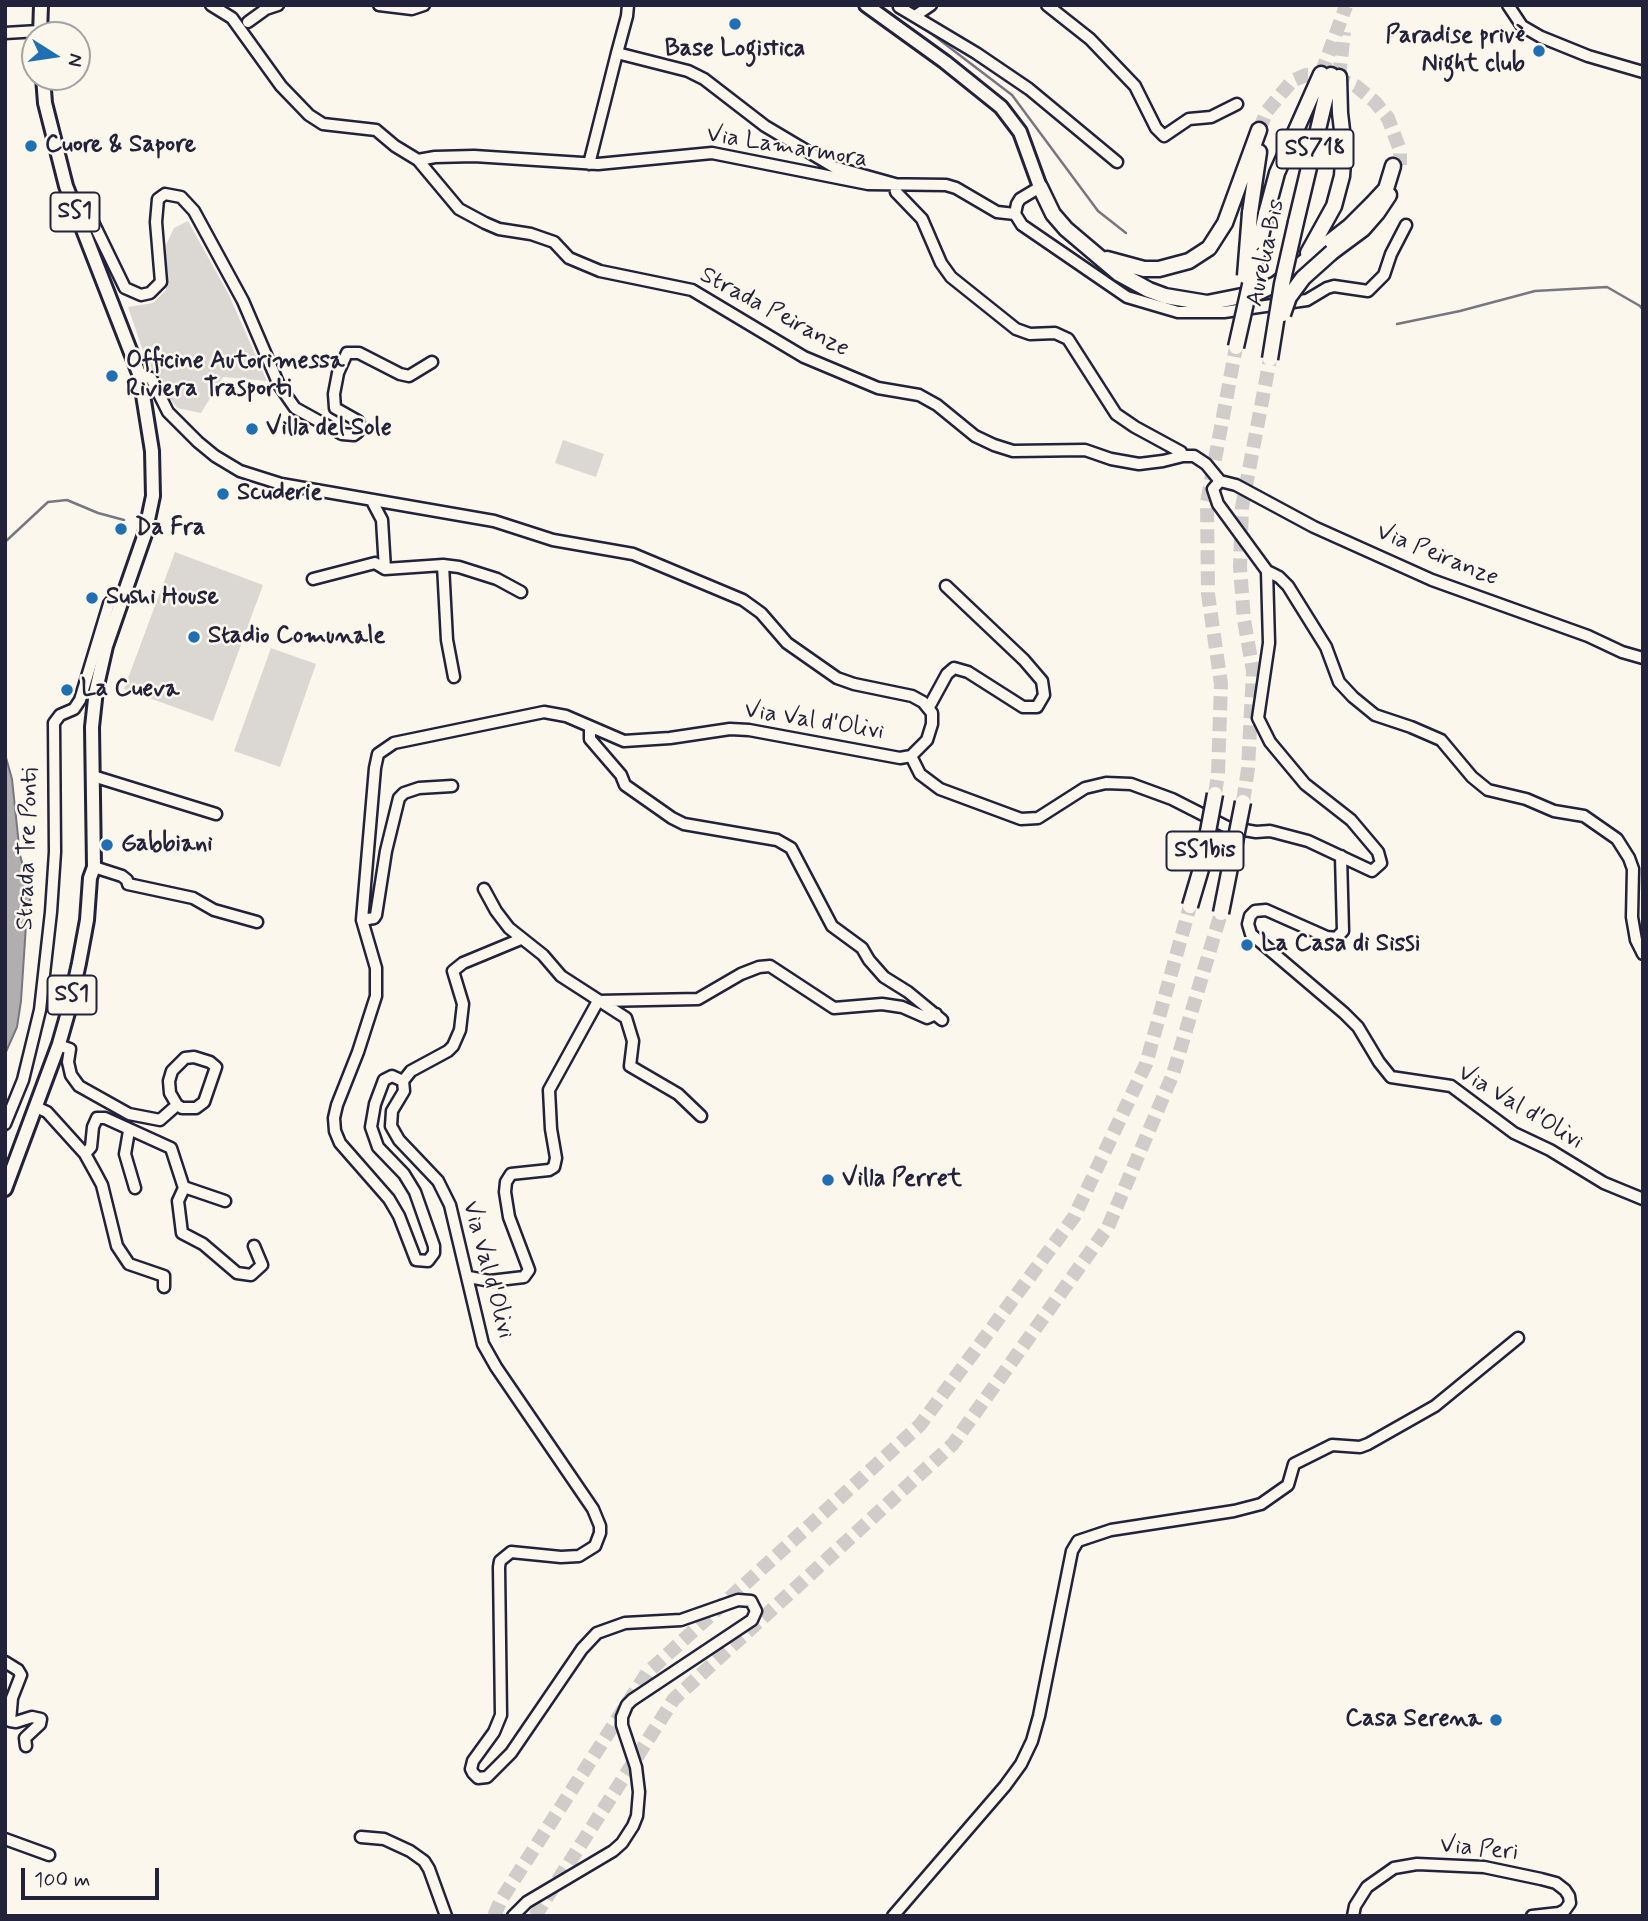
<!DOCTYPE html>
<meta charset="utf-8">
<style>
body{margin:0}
#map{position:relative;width:1648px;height:1921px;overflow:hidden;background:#fbf7ec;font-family:Mynerve,sans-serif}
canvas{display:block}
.frame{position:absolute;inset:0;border:7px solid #22223b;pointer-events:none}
.north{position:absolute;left:21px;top:21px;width:70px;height:70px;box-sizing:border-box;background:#fbf7ec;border:2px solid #a4a2a5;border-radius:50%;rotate:102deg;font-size:19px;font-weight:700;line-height:28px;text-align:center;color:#22223b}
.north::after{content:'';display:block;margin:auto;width:24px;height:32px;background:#1f6fb2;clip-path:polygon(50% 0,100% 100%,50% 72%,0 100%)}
.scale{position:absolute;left:21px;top:1868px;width:138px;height:32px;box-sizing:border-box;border:4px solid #22223b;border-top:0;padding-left:9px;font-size:21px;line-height:24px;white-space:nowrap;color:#22223b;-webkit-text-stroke:5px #fbf7ec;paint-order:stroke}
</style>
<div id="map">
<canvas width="1648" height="1921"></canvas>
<div class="frame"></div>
<div class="north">N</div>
<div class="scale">100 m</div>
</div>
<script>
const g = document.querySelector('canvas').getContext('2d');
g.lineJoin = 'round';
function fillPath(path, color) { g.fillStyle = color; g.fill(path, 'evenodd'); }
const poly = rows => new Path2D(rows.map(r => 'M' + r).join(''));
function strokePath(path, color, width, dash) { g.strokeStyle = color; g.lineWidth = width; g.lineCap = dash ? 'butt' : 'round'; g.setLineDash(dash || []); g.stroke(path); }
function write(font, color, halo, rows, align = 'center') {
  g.font = font + ' Mynerve,sans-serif'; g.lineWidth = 5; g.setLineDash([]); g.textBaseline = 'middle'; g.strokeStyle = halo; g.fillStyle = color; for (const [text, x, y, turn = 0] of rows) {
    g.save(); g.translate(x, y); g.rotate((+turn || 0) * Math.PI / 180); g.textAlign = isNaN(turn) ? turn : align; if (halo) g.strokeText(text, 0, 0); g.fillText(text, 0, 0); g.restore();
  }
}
fillPath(poly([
 [188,221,229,295,267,381,223,377,201,413,177,408,163,390,145,357,128,307,153,303,166,290,166,245,174,228],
 [563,440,604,454,596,477,555,463],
 [175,552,263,585,213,721,124,689],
 [271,648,316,664,280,767,234,751]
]), '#dbd8d3');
const water = poly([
 [5,754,12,779,20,855,30,892,30,915,26,925,21,1001,17,1027,5,1054,5,754]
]);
fillPath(water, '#b1aeb0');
strokePath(water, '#787681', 2);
strokePath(poly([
 [924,28,1012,95,1098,211,1126,233],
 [1397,324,1460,311,1535,291,1607,287,1640,306,1643,310],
 [5,542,48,502,67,500,98,513,124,520]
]), '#787681', 2.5);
strokePath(poly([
 [1321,74,1346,6],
 [1339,77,1344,32],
 [1259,130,1267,111,1292,81,1306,75,1328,75,1356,86,1375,102,1388,118,1400,150,1400,165],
 [1215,794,1218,774,1221,684,1208,594,1207,502,1236,347],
 [1243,802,1248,769,1253,671,1244,620,1240,567,1242,507,1270,359],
 [494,1916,501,1900,647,1673,920,1425,1074,1217,1146,1064,1190,906],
 [535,1916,674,1699,953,1444,1108,1227,1173,1074,1221,913]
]), '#d0ccc9', 14, [14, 7]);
const minor = poly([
 [211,5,232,18,281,86,309,115,323,124,376,130,395,146,418,160,459,209,485,223,499,229,531,234,554,242,569,258,600,271,692,290,804,357,878,388,919,395,937,405,975,436,994,445,1013,451,1085,450,1111,459,1139,464,1163,461,1183,456,1194,456,1206,464,1220,481],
 [379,5,412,9,424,5],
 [628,5,627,16,617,53,688,71,704,79,765,126,834,167,895,184,896,192,922,219,941,263,951,277,1016,329,1030,334,1055,333,1068,339,1116,414,1135,427,1181,452,1183,456],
 [1047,5,1090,39,1135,86,1156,128,1164,136,1189,119,1211,117,1237,104],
 [1508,5,1522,26,1541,37,1588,56,1643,72],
 [899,7,976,53,1029,89,1117,162],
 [915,16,931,5],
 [248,22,266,9,278,5],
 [5,33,39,31],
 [418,160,435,157,474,156,598,164,712,153,868,184,946,185,956,188,997,212,1015,214],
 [589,164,617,53],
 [1040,187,1020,199,1017,204,1015,214,1022,225,1127,297,1178,312,1224,312,1307,300,1327,288,1334,286,1368,291,1384,275,1391,254,1406,225],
 [77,217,86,215,91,218,125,288,141,295,150,293,161,282,156,222,158,199,165,194,181,197,194,211,243,301,279,385,295,408,342,434,354,435,358,432,360,426,358,421,335,408,334,394,338,373,347,353,359,353,400,374,409,376,432,362],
 [140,376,151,378,168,412,198,442,215,456,240,471,281,484,494,521,553,540,633,554,743,600,761,613,787,643,837,678,854,684,912,696,923,702,932,713,932,724,927,740,911,756,900,758,749,730,730,729,670,738,624,741,566,716,544,712,394,743,378,754,375,768,362,920,376,968,376,996,358,1052,337,1105,334,1118,335,1131,340,1143,389,1199,399,1216,416,1260,428,1261,434,1253,434,1246,415,1192,404,1174,378,1147,371,1127,375,1104,384,1080,392,1076,403,1081,404,1091,392,1111,391,1126,399,1140,438,1181,450,1205,483,1344,496,1367,593,1509,600,1526,600,1533,595,1546,579,1556,561,1557,511,1552,500,1561,499,1567,501,1715,494,1732,473,1761,471,1769,473,1773,478,1778,487,1777,511,1753,582,1649,597,1633,625,1623,681,1620,738,1600,751,1601,756,1611,752,1620,632,1700,627,1705,622,1717,622,1725,636,1767,639,1792,637,1816,633,1826,622,1843,613,1851,527,1902,513,1916],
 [1220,481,1236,485,1314,527,1432,580,1588,636,1622,652,1643,658],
 [374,500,373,503,382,520,385,569],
 [443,565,447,640,454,677],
 [1267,571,1279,577,1288,586,1326,647,1339,682,1353,697,1375,715,1411,727,1441,740,1472,777,1488,790,1526,799,1554,811,1584,816,1617,839,1629,858,1633,869,1632,917,1636,940,1643,954],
 [313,579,375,563,385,569,443,565,459,567,497,579,521,592],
 [929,707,947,674,954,668,968,672,1023,707,1037,707,1044,695,1042,681,1024,660,946,586],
 [590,728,590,739,621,775,625,785,672,818,684,824,777,840,791,848,832,926,862,948,869,960,884,977,908,992,942,1020],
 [911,756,920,774,940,789,1021,819,1038,818,1085,788,1106,783,1131,784,1172,799,1227,827,1256,832,1270,831,1308,841,1372,871,1381,863,1378,852,1351,820,1305,784,1270,742,1258,718,1269,643,1267,571,1218,504,1213,489,1220,481],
 [93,776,216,814],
 [1341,856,1343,931,1336,938,1327,937,1266,910,1255,911,1250,916,1248,924,1251,934,1344,1013,1358,1027,1379,1062,1391,1077,1451,1086,1514,1133,1550,1150,1604,1183,1643,1199],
 [94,867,122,876,127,880,128,884,193,898,214,910,257,922],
 [484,889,496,911,509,928,543,955,561,976,626,1018,633,1041,630,1066,678,1094,701,1116],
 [362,920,374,918,376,915,386,851,399,798,404,793,419,788,452,786],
 [598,1001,698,999,741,974,759,967,770,966,834,1008,882,1004,902,1007,927,1018,936,1014],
 [58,1045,70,1049,68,1062,71,1075,79,1086,129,1114,160,1120,177,1105,170,1093,169,1081,172,1071,185,1058,194,1057,210,1062,216,1067,204,1102,196,1108,182,1108,177,1105],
 [403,1081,411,1071,448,1051,453,1046,460,1030,463,1004,453,971,463,963,521,939],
 [36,1107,47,1112,85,1154,95,1172,102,1185,117,1246,129,1264,164,1276,164,1287],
 [5,1124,23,1080,40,1010,51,912,55,852,54,723,60,715,74,709,80,700,109,604,116,596,123,594],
 [129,1131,125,1154,135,1188],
 [85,1154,91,1147,93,1127,97,1118,105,1118,171,1148,184,1188,178,1201,182,1233,203,1244,237,1273,251,1275,262,1265,254,1246],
 [184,1187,225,1201],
 [469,1277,490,1281,524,1277,529,1270,509,1217,505,1192,506,1182,511,1174,549,1170,554,1167,556,1158,551,1129,549,1090,598,1001],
 [5,1662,18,1670,21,1675,12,1698,10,1721,16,1722,32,1717,41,1719,40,1724,25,1738,26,1746],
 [361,1837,384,1839,410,1851,424,1861,429,1869,446,1916],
 [5,1839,49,1855],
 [893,1916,1005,1786,1021,1764,1032,1741,1039,1716,1072,1551,1078,1541,1111,1530,1234,1511,1261,1504,1288,1485,1294,1464,1332,1445,1360,1447,1368,1444,1435,1406,1518,1338],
 [1353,1916,1355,1906,1367,1887,1394,1868,1417,1864,1484,1867,1541,1879,1556,1883,1565,1890,1569,1896,1570,1903,1565,1910,1559,1913,1532,1916]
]);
const major = poly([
 [866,5,945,62,1001,107,1020,132,1040,187],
 [40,35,41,5],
 [5,1189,59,1044,69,1009,79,963,87,920,90,878,94,867,92,727,96,690,106,646,145,534,153,496,152,451,140,376,66,186,45,103,43,77]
]);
const highway = poly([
 [1040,187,1053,214,1066,229,1118,273,1149,290,1165,296,1207,303,1257,293,1276,284,1350,226,1372,204,1386,189,1393,166],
 [1250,213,1259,152],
 [1266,214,1277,173,1321,74],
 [1296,222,1331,75],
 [1332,252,1363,229,1377,213,1389,195],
 [1308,253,1334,206,1342,176,1344,147,1340,113,1339,77],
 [1107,259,1144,269,1159,269,1189,261,1209,248,1225,223,1259,130]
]);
strokePath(minor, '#22223b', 15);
strokePath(major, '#22223b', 18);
strokePath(highway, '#22223b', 19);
strokePath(minor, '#fbf7ec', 10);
strokePath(major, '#fbf7ec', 12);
strokePath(highway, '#fbf7ec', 14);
const highwayBridge = poly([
 [1245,276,1250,213],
 [1283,314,1289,297,1303,278,1332,252],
 [1236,347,1266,214],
 [1270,359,1282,284,1296,222],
 [1190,906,1201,869,1215,794],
 [1221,913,1243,802]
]);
strokePath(highwayBridge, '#22223b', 19, []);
strokePath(highwayBridge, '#fbf7ec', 14);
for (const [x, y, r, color] of [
 [735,24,7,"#1f6fb2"],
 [1539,51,7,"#1f6fb2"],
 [31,146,7,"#1f6fb2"],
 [112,376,7,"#1f6fb2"],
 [252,429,7,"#1f6fb2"],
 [223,494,7,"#1f6fb2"],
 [121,529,7,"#1f6fb2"],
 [92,598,7,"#1f6fb2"],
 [194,637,7,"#1f6fb2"],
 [67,690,7,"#1f6fb2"],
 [107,845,7,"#1f6fb2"],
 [1247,945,7,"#1f6fb2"],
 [828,1180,7,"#1f6fb2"],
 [1496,1720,7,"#1f6fb2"]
]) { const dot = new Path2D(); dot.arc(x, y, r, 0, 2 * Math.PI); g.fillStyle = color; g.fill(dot); strokePath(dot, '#fbf7ec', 2.5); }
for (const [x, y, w] of [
 [1315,149,77],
 [75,212,49],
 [1205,851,77],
 [72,995,49]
]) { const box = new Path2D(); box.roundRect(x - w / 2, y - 19.5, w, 39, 5); g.fillStyle = '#fbf7ec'; g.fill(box); strokePath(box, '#22223b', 2); }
write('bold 23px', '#22223b', null, [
 ["SS718",1315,149],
 ["SS1",75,212],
 ["SS1bis",1205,851],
 ["SS1",72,995]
]);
write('bold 24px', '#22223b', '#fbf7ec', [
 ["Paradise privè",1525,37,"right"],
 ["Night club",1525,65,"right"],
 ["Base Logistica",735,50,"center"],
 ["Cuore & Sapore",45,146],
 ["Officine Autorimessa",126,362],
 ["Riviera Trasporti",126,390],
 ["Villa del Sole",266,429],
 ["Scuderie",237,494],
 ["Da Fra",135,529],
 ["Sushi House",106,598],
 ["Stadio Comunale",208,637],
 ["La Cueva",81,690],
 ["Gabbiani",121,845],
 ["La Casa di Sissi",1261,945],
 ["Villa Perret",842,1180],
 ["Casa Serena",1482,1720,"right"]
], 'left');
write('24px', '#22223b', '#fbf7ec', [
 ["Via Lamarmora",787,148,9],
 ["Aurelia Bis",1267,253,-78],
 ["Strada Peiranze",774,313,28],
 ["Via Peiranze",1437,556,22],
 ["Via Val d'Olivi",814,722,9],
 ["Strada Tre Ponti",29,849,-88],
 ["Via Val d'Olivi",1520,1108,31],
 ["Via Val d'Olivi",487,1270,75],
 ["Via Peri",1479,1850,6]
]);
</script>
